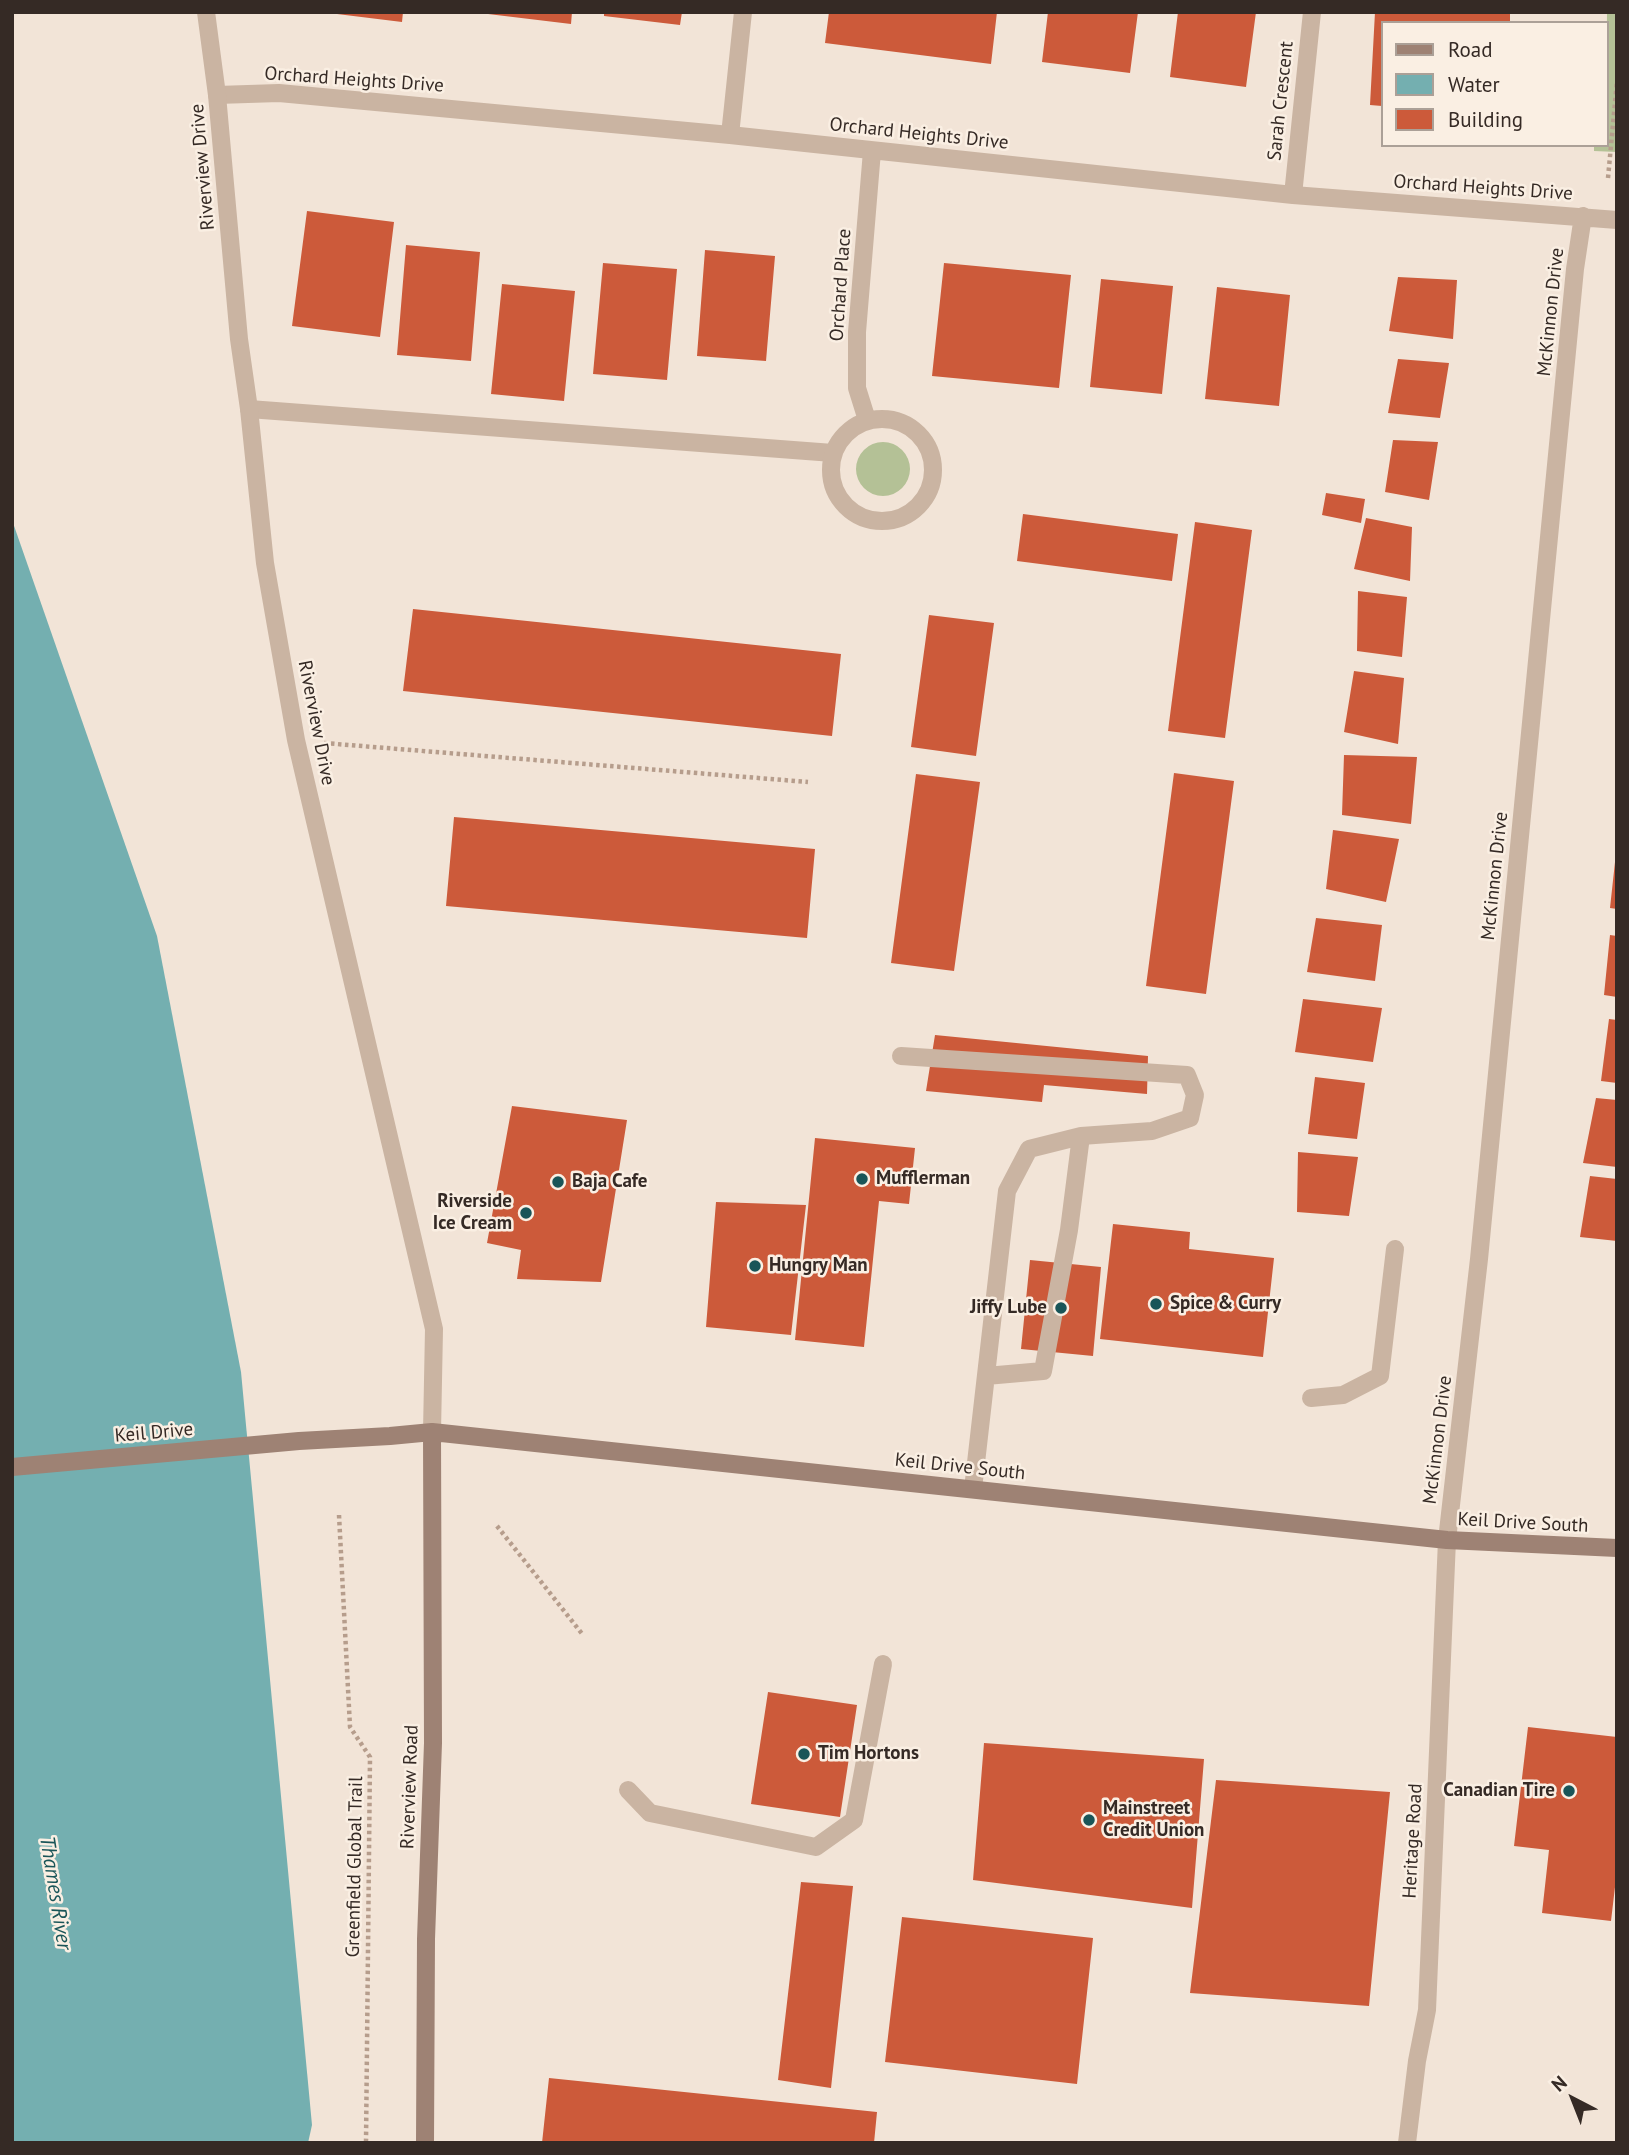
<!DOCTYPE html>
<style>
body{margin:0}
#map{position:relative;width:1629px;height:2155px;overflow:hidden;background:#f2e4d7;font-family:"PT Sans",sans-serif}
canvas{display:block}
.frame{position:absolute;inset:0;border:14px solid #352a25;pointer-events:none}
.legend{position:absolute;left:1381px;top:21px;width:228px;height:126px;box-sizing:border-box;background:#faefe3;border:2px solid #aba097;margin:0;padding:9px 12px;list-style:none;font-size:21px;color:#352a25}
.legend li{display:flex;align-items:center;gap:14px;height:35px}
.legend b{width:35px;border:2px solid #aba097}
.north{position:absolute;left:1538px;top:2064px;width:70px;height:70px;-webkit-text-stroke:5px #faefe3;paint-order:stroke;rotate:318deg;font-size:19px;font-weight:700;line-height:28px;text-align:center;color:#352a25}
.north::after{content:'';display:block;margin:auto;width:24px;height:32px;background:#352a25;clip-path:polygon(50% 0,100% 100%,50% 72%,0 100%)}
</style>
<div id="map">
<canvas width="1629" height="2155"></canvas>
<div class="frame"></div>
<ul class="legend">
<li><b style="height:9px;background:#9e8274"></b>Road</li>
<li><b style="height:19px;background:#74afb0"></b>Water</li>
<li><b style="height:19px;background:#cc5a3a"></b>Building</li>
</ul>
<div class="north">N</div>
</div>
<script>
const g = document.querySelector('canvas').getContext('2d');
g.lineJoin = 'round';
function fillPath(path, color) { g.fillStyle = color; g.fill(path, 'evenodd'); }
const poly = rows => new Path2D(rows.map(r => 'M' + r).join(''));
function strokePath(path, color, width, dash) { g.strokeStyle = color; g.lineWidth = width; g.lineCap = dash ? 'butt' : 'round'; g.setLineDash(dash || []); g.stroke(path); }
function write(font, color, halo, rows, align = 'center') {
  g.font = font + ' "PT Sans",sans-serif'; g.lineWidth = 5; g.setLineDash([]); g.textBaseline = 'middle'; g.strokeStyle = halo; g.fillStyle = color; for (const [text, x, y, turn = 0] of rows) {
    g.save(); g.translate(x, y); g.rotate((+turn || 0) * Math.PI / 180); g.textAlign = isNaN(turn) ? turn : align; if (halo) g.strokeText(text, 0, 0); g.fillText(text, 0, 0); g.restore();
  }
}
fillPath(poly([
 [1607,12,1617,12,1617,152,1594,151,1594,145,1606,145],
 '856 469a27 27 0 1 1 54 0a27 27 0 1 1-54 0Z'
]), '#b4c196');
fillPath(poly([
 [12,520,157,936,241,1372,312,2125,308,2143,12,2143]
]), '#74afb0');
fillPath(poly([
 [337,12,403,12,402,22,337,14],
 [488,12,572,12,571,24,488,14],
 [604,12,682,12,680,25,604,16],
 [829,12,997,12,991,64,825,43],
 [1048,12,1138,12,1130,73,1042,62],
 [1178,12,1256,12,1246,87,1170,77],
 [1375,12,1510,12,1510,23,1382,23,1382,106,1370,105],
 [307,211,394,222,380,337,292,326],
 [406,245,480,252,471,361,397,355],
 [705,250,775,256,766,361,697,356],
 [603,263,677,269,667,380,593,374],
 [944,263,1071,275,1059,388,932,376],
 [1398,277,1457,280,1453,339,1389,331],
 [1101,279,1173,286,1162,394,1090,387],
 [502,284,575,291,564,401,491,394],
 [1217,287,1290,295,1279,406,1205,399],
 [1398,359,1449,363,1440,418,1388,413],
 [1393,440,1438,442,1429,500,1385,492],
 [1326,493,1365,499,1361,523,1322,515],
 [1023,514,1178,534,1172,581,1017,561],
 [1366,518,1412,527,1410,581,1354,569],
 [1195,522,1252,530,1225,738,1168,731],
 [1358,591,1407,597,1402,657,1357,651],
 [413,609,841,654,832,736,403,691],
 [929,615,994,623,976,756,911,747],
 [1354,671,1404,678,1398,744,1344,732],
 [1344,755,1417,757,1411,824,1342,815],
 [1174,773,1234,781,1206,994,1146,986],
 [916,774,980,782,954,971,891,963],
 [454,817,815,849,807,938,446,906],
 [1333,830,1399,839,1386,902,1326,889],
 [1615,862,1617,862,1617,909,1610,908],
 [1316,918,1382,925,1375,981,1307,972],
 [1610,935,1617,936,1617,997,1604,995],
 [1303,999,1382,1008,1373,1062,1295,1052],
 [1609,1019,1617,1020,1617,1083,1601,1081],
 [935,1035,1148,1056,1147,1094,1044,1085,1042,1102,926,1091],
 [1315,1077,1365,1083,1357,1139,1308,1134],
 [1596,1098,1617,1100,1617,1167,1583,1163],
 [512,1106,627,1120,601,1282,517,1279,521,1250,487,1243],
 [815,1138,915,1148,909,1204,879,1201,864,1347,795,1340],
 [1298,1152,1358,1157,1349,1216,1297,1212],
 [1590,1176,1617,1179,1617,1241,1580,1237],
 [716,1202,806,1205,791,1335,706,1327],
 [1113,1224,1190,1232,1189,1249,1274,1258,1263,1357,1100,1339],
 [1030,1260,1101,1267,1093,1356,1021,1349],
 [768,1692,857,1705,840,1817,751,1804],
 [1528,1727,1617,1737,1617,1870,1611,1921,1542,1913,1549,1850,1514,1846],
 [984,1743,1204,1759,1192,1908,973,1880],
 [1216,1780,1390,1792,1369,2006,1190,1993],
 [801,1882,853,1886,831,2088,778,2080],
 [902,1917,1093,1938,1077,2084,885,2062],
 [549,2078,877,2112,874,2143,542,2143]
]), '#cc5a3a');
strokePath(poly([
 [1608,178,1617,81],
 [324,743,808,782],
 [339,1515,350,1727,370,1757,366,2143],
 [497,1526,583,1635]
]), '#b69d8c', 4.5, [3.5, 3.5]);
strokePath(poly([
 [249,409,833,453],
 [901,1056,1187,1075,1195,1095,1190,1118,1152,1131,1081,1136,1029,1149,1007,1191,973,1489],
 [986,1376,1043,1371,1069,1230,1081,1136],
 [1311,1398,1343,1395,1380,1376,1395,1249],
 [628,1790,650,1813,816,1847,854,1820,883,1664]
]), '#cab4a2', 18);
strokePath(poly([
 [217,95,279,93,730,135,1293,195,1617,220],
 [730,135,743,12],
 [1293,195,1312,12],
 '831 470a51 51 0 1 1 102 0a51 51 0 1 1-102 0Z',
 [867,420,857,388,857,332,872,151],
 [1407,2143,1417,2061,1427,2010,1447,1540,1479,1259,1575,269,1583,216]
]), '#cab4a2', 18);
strokePath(poly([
 [206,12,217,95,239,339,249,409,265,563,296,740,434,1329,432,1432]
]), '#cab4a2', 18);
strokePath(poly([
 [12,1467,299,1441,390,1436,432,1432,1447,1540,1617,1548],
 [425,2143,426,1939,433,1743,432,1432]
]), '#9e8274', 18);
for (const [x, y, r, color] of [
 [862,1179,7,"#195558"],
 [558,1182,7,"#195558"],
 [526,1213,7,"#195558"],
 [755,1266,7,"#195558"],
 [1156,1304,7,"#195558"],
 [1061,1308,7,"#195558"],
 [804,1754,7,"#195558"],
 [1569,1791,7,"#195558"],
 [1089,1820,7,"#195558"]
]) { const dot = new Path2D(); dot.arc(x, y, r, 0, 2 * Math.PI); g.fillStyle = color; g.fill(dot); strokePath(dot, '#faefe3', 2.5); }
write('19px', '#352a25', '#faefe3', [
 ["Orchard Heights Drive",354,80,4],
 ["Sarah Crescent",1281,101,-84],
 ["Orchard Heights Drive",919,134,6],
 ["Riverview Drive",203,167,-95],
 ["Orchard Heights Drive",1483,188,4],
 ["Orchard Place",841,285,-86],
 ["McKinnon Drive",1551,312,-84],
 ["Riverview Drive",316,723,79],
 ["McKinnon Drive",1495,876,-84],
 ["Keil Drive",154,1433,-5],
 ["McKinnon Drive",1438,1440,-83],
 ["Keil Drive South",960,1467,6],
 ["Keil Drive South",1523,1523,3],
 ["Riverview Road",410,1787,-88],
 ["Heritage Road",1413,1841,-87],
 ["Greenfield Global Trail",355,1867,-89]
]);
write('bold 19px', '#352a25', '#faefe3', [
 ["Mufflerman",876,1179],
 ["Baja Cafe",572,1182],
 ["Riverside",512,1202,"right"],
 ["Ice Cream",512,1224,"right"],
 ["Hungry Man",769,1266],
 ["Spice & Curry",1170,1304],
 ["Jiffy Lube",1047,1308,"right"],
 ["Tim Hortons",818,1754],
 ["Canadian Tire",1555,1791,"right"],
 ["Mainstreet",1103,1809],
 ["Credit Union",1103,1831]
], 'left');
write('italic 21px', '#195558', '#faefe3', [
 ["Thames River",55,1893,81]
]);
</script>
